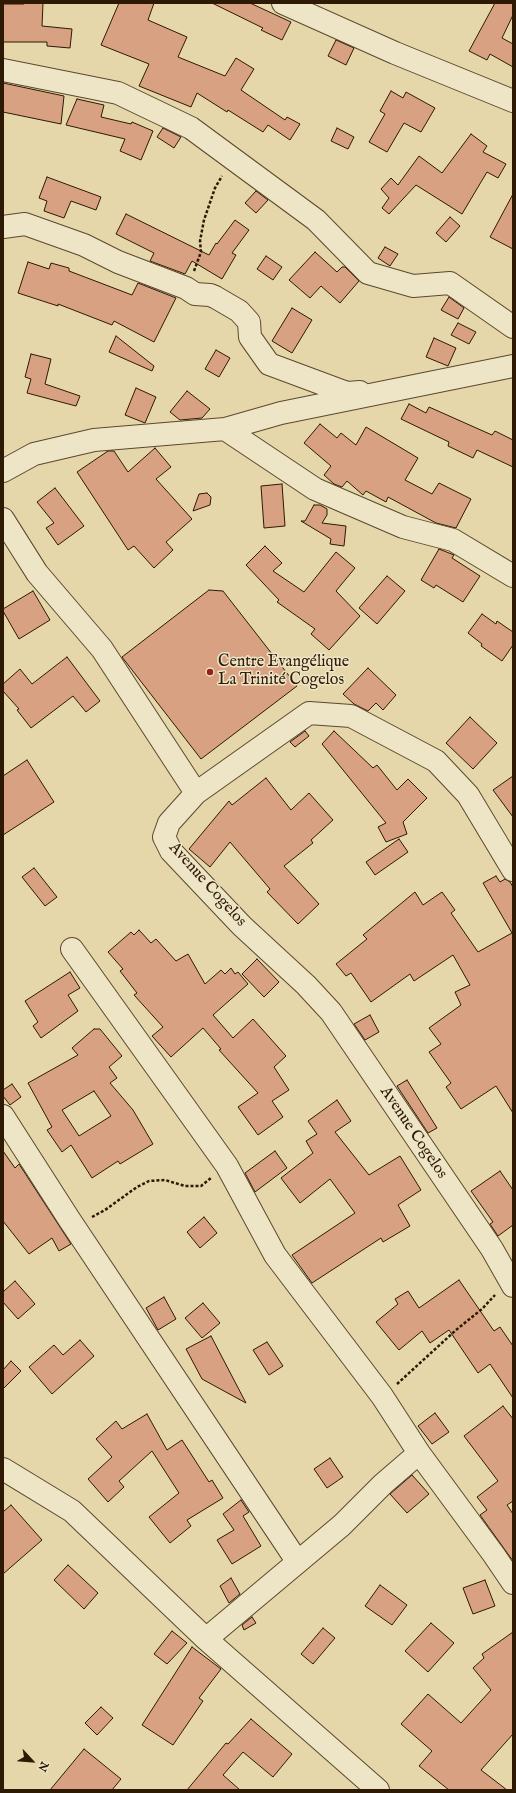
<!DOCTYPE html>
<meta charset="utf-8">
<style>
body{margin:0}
#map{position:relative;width:516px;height:1793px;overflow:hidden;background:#e5d7a9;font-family:"IM FELL English",serif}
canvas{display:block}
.frame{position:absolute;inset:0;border:4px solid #2d1904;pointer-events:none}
.north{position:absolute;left:12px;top:1741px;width:40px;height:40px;-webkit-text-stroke:3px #eee5c7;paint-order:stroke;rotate:116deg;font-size:11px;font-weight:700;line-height:16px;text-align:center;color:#2d1904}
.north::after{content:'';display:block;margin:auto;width:14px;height:18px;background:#2d1904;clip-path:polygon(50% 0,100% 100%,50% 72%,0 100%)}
</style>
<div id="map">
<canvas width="516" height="1793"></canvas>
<div class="frame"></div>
<div class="north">N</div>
</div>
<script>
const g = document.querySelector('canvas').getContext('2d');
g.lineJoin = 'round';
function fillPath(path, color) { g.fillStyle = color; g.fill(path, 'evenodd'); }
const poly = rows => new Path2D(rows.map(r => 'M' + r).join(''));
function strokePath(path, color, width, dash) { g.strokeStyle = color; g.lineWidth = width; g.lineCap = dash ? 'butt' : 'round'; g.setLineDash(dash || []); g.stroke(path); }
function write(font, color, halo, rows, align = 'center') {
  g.font = font + ' "IM FELL English",serif'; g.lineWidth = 3; g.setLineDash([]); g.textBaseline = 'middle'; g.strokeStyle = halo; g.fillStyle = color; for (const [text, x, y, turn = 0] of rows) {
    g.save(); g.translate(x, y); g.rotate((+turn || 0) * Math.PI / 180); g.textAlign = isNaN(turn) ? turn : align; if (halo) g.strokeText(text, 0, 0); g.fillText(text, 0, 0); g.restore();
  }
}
const building = poly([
 [24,3,43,3,42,26,72,29,70,48,47,46,47,42,3,42,3,4,24,4,24,3],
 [119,3,154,3,148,20,187,37,178,57,225,76,236,58,254,69,241,90,285,120,287,117,300,124,290,140,268,125,263,132,228,110,227,112,197,93,191,107,139,86,149,64,101,45,119,3],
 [212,3,250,3,291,22,282,40,261,30,263,28,212,3],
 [495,3,513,3,513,15,502,38,513,44,513,67,490,54,487,60,469,51,495,3],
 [336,40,354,48,346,65,328,56,336,40],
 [3,83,64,96,61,124,3,112,3,83],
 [391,91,403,98,406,92,435,108,421,132,404,123,387,152,369,142,385,114,380,111,391,91],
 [77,99,104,105,101,117,131,124,132,122,153,131,141,160,120,151,125,139,66,125,77,99],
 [163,128,181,137,174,148,157,137,163,128],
 [337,128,354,137,348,149,331,141,337,128],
 [471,134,487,146,483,152,506,164,498,178,487,172,462,214,416,185,389,214,382,208,389,198,381,189,391,178,398,185,419,156,442,173,471,134],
 [47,177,101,197,96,210,71,201,64,218,44,211,47,201,39,198,47,177],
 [256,191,268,200,256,213,245,203,256,191],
 [513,194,513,249,490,237,513,194],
 [126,214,209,255,216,243,217,244,235,220,249,230,232,253,236,255,222,279,192,261,185,274,150,261,154,253,116,234,126,214],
 [450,217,460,226,446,242,436,233,450,217],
 [385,247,398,254,390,266,378,258,385,247],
 [315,252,337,272,342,267,345,267,359,281,340,303,321,286,310,298,289,280,315,252],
 [266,256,282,267,273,280,257,269,266,256],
 [28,262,49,269,51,263,69,268,69,271,132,295,138,283,176,298,154,342,114,321,112,325,58,304,58,306,18,293,28,262],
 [449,297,464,308,458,319,441,310,449,297],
 [292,308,312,320,292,353,272,341,292,308],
 [458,323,476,332,469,344,451,335,458,323],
 [116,336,154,366,152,371,109,352,116,336],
 [434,338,456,348,448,366,426,357,434,338],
 [216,350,230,358,219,377,205,369,216,350],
 [31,354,51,359,45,384,80,396,76,406,27,393,31,379,25,377,31,354],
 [136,388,156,397,145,423,125,415,136,388],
 [187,391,210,409,202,418,180,420,170,412,187,391],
 [409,404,426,413,429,407,492,435,495,431,513,440,513,467,477,450,473,458,448,446,449,442,401,419,409,404],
 [320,424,337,438,341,433,356,445,366,427,418,458,405,480,432,494,439,483,471,499,456,528,436,523,388,497,386,502,366,491,363,495,347,481,342,487,334,484,324,475,331,466,304,443,320,424],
 [155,448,171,467,156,479,192,519,166,542,173,550,154,568,134,546,128,550,77,472,108,451,114,451,128,472,155,448],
 [282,484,285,526,264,528,261,486,282,484],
 [55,488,84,526,58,545,46,528,54,523,37,502,55,488],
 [207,493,211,497,210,505,193,511,199,494,207,493],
 [314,505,320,505,327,509,327,515,322,523,346,526,344,546,330,544,331,539,301,521,305,521,314,505],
 [265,546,282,563,273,571,304,592,336,552,355,568,336,591,360,616,329,650,311,634,315,629,277,602,279,600,246,565,265,546],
 [439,549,454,555,452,558,480,576,463,602,436,585,434,588,421,580,439,549],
 [387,576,405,591,377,624,359,608,387,576],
 [209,590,223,591,297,686,201,759,122,657,209,590],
 [33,591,50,620,19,639,3,611,3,609,33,591],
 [482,614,496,624,497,621,513,632,513,645,502,661,481,646,482,644,468,633,482,614],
 [67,657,100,701,86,712,73,696,31,728,17,710,19,709,3,691,3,684,20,669,32,684,67,657],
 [368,668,396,695,383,710,376,703,368,711,354,704,343,694,368,668],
 [470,717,497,743,473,769,446,743,470,717],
 [305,731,309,736,295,747,290,742,305,731],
 [334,731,373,768,377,765,397,790,408,779,427,798,403,822,407,834,386,842,378,827,386,823,322,744,334,731],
 [27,760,54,802,3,835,3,776,27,760],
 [513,776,513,817,493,790,513,776],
 [266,778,291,810,309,793,333,820,311,840,313,843,284,866,319,904,298,924,267,892,270,889,230,842,210,867,189,849,229,801,232,805,266,778],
 [399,839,408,852,375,875,366,862,399,839],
 [34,868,57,897,45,906,22,877,34,868],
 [496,876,500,882,505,879,510,882,513,887,513,1113,496,1086,461,1109,446,1087,451,1083,429,1052,441,1044,429,1028,461,1005,455,992,470,985,453,955,414,981,410,974,371,1002,351,973,346,976,336,964,367,939,363,935,415,892,423,905,442,892,455,910,451,913,478,952,512,933,483,883,496,876],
 [139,930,151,943,156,939,176,961,188,954,205,984,221,970,225,974,231,968,235,974,238,972,248,984,213,1015,233,1038,253,1019,286,1056,274,1067,289,1090,272,1101,283,1117,258,1135,238,1107,258,1093,219,1050,221,1049,203,1028,171,1057,152,1036,163,1027,134,995,137,993,120,971,123,969,108,952,131,932,134,935,139,930],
 [257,959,279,982,264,997,242,974,257,959],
 [70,972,80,988,68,995,78,1011,41,1038,33,1026,38,1022,25,1001,70,972],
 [370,1015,379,1032,365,1040,354,1024,370,1015],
 [94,1029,100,1029,122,1056,109,1067,117,1078,110,1083,133,1110,153,1144,120,1164,118,1161,92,1178,71,1145,62,1152,47,1130,52,1127,28,1083,78,1055,72,1048,94,1029],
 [94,1091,111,1116,79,1136,62,1110,94,1091],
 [407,1080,437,1128,428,1133,397,1086,407,1080],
 [12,1084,21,1097,10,1105,3,1096,3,1090,12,1084],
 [337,1100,351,1121,335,1132,369,1175,400,1156,421,1190,398,1205,410,1226,383,1242,381,1238,312,1283,292,1255,355,1213,330,1179,300,1203,281,1178,313,1153,306,1141,317,1134,308,1121,337,1100],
 [3,1151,15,1168,19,1164,71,1244,59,1251,52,1238,29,1254,3,1221,3,1151],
 [275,1151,287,1168,255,1192,245,1173,275,1151],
 [500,1171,513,1190,513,1225,498,1236,490,1224,493,1222,471,1191,500,1171],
 [204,1217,217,1233,200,1248,187,1232,204,1217],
 [459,1280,494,1331,500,1327,513,1346,513,1398,490,1364,478,1373,449,1330,430,1343,422,1331,399,1350,376,1322,398,1304,395,1299,408,1291,419,1308,459,1280],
 [15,1281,35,1304,18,1319,3,1302,3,1292,15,1281],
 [164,1297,176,1319,158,1330,146,1308,164,1297],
 [203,1303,220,1323,202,1338,185,1318,203,1303],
 [211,1336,246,1403,202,1379,186,1349,211,1336],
 [80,1340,94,1356,52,1394,29,1367,54,1345,63,1355,80,1340],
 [267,1342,283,1366,269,1375,253,1350,267,1342],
 [11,1361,21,1371,3,1389,3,1370,11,1361],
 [503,1406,513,1419,513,1501,507,1505,513,1514,513,1561,480,1515,487,1510,477,1497,498,1481,464,1436,503,1406],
 [435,1413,449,1432,432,1444,418,1426,435,1413],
 [147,1414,167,1450,182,1440,209,1482,212,1480,223,1498,187,1520,191,1526,170,1543,149,1517,179,1493,152,1451,119,1481,124,1487,108,1502,88,1479,112,1457,96,1439,116,1421,122,1429,147,1414],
 [330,1458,343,1477,327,1488,314,1469,330,1458],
 [412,1475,429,1494,407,1513,390,1494,412,1475],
 [241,1500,249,1512,243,1516,261,1546,232,1564,217,1540,234,1530,223,1514,241,1500],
 [11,1505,42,1540,3,1574,3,1512,11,1505],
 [68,1565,98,1593,84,1609,54,1580,68,1565],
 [231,1578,240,1594,229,1603,220,1586,231,1578],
 [485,1580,495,1606,473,1614,463,1588,485,1580],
 [380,1585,407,1605,392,1625,365,1606,380,1585],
 [252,1617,256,1623,244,1630,242,1625,252,1617],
 [431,1623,454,1643,428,1672,405,1651,431,1623],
 [323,1628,335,1638,313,1664,301,1654,323,1628],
 [172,1631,187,1643,167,1664,154,1654,172,1631],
 [513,1632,513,1734,481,1770,507,1790,449,1790,419,1766,432,1751,401,1724,428,1694,461,1723,491,1690,473,1668,484,1658,482,1654,513,1632],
 [192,1647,221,1669,199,1698,203,1701,173,1745,142,1725,192,1647],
 [101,1707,113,1718,97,1735,85,1723,101,1707],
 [251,1719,292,1754,273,1777,243,1752,223,1775,240,1790,187,1790,226,1743,228,1744,251,1719],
 [84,1749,121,1779,112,1790,50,1790,84,1749]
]);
fillPath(building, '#d7a182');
strokePath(building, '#2d1904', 1);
const minor = poly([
 [283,3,395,53,513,101],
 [3,70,118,93,191,128,316,220,368,273,413,286,450,283,513,327],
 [3,227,25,224,84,245,118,262,186,288,195,294,210,295,215,297,239,311,249,322,250,337,269,364,347,393,360,392],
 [225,429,315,489,403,527,453,540,513,576],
 [3,471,34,454,94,440,225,429,281,413,513,366],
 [3,519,37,573,102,649,196,793],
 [513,870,468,795,436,761,351,716,309,713,196,793,169,823,164,837,171,851,242,926,306,985,331,1012,492,1249,513,1286],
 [72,949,227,1166,275,1255,382,1396,419,1453,494,1555,513,1583],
 [3,1116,69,1219,297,1561],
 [3,1469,72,1511,206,1639,378,1790],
 [206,1639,342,1525,383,1484,419,1453]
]);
strokePath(minor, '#5b482d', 24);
strokePath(poly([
 [194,271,201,252,200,241,204,220,215,188,222,176],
 [92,1217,105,1210,137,1187,149,1181,165,1180,185,1186,201,1186,211,1178],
 [397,1384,456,1330,482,1309,495,1295]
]), '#2d1904', 2.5, [3, 2]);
strokePath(minor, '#eee5c7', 22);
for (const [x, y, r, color] of [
 [210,672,4,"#8f2418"]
]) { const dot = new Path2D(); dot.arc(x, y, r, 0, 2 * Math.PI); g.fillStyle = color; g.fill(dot); strokePath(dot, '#eee5c7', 1.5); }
write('16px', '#2d1904', '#eee5c7', [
 ["Centre Evangélique",218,663],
 ["La Trinité Cogelos",218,681]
], 'left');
write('16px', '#2d1904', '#eee5c7', [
 ["Avenue Cogelos",207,885,48],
 ["Avenue Cogelos",413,1133,56]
]);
</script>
